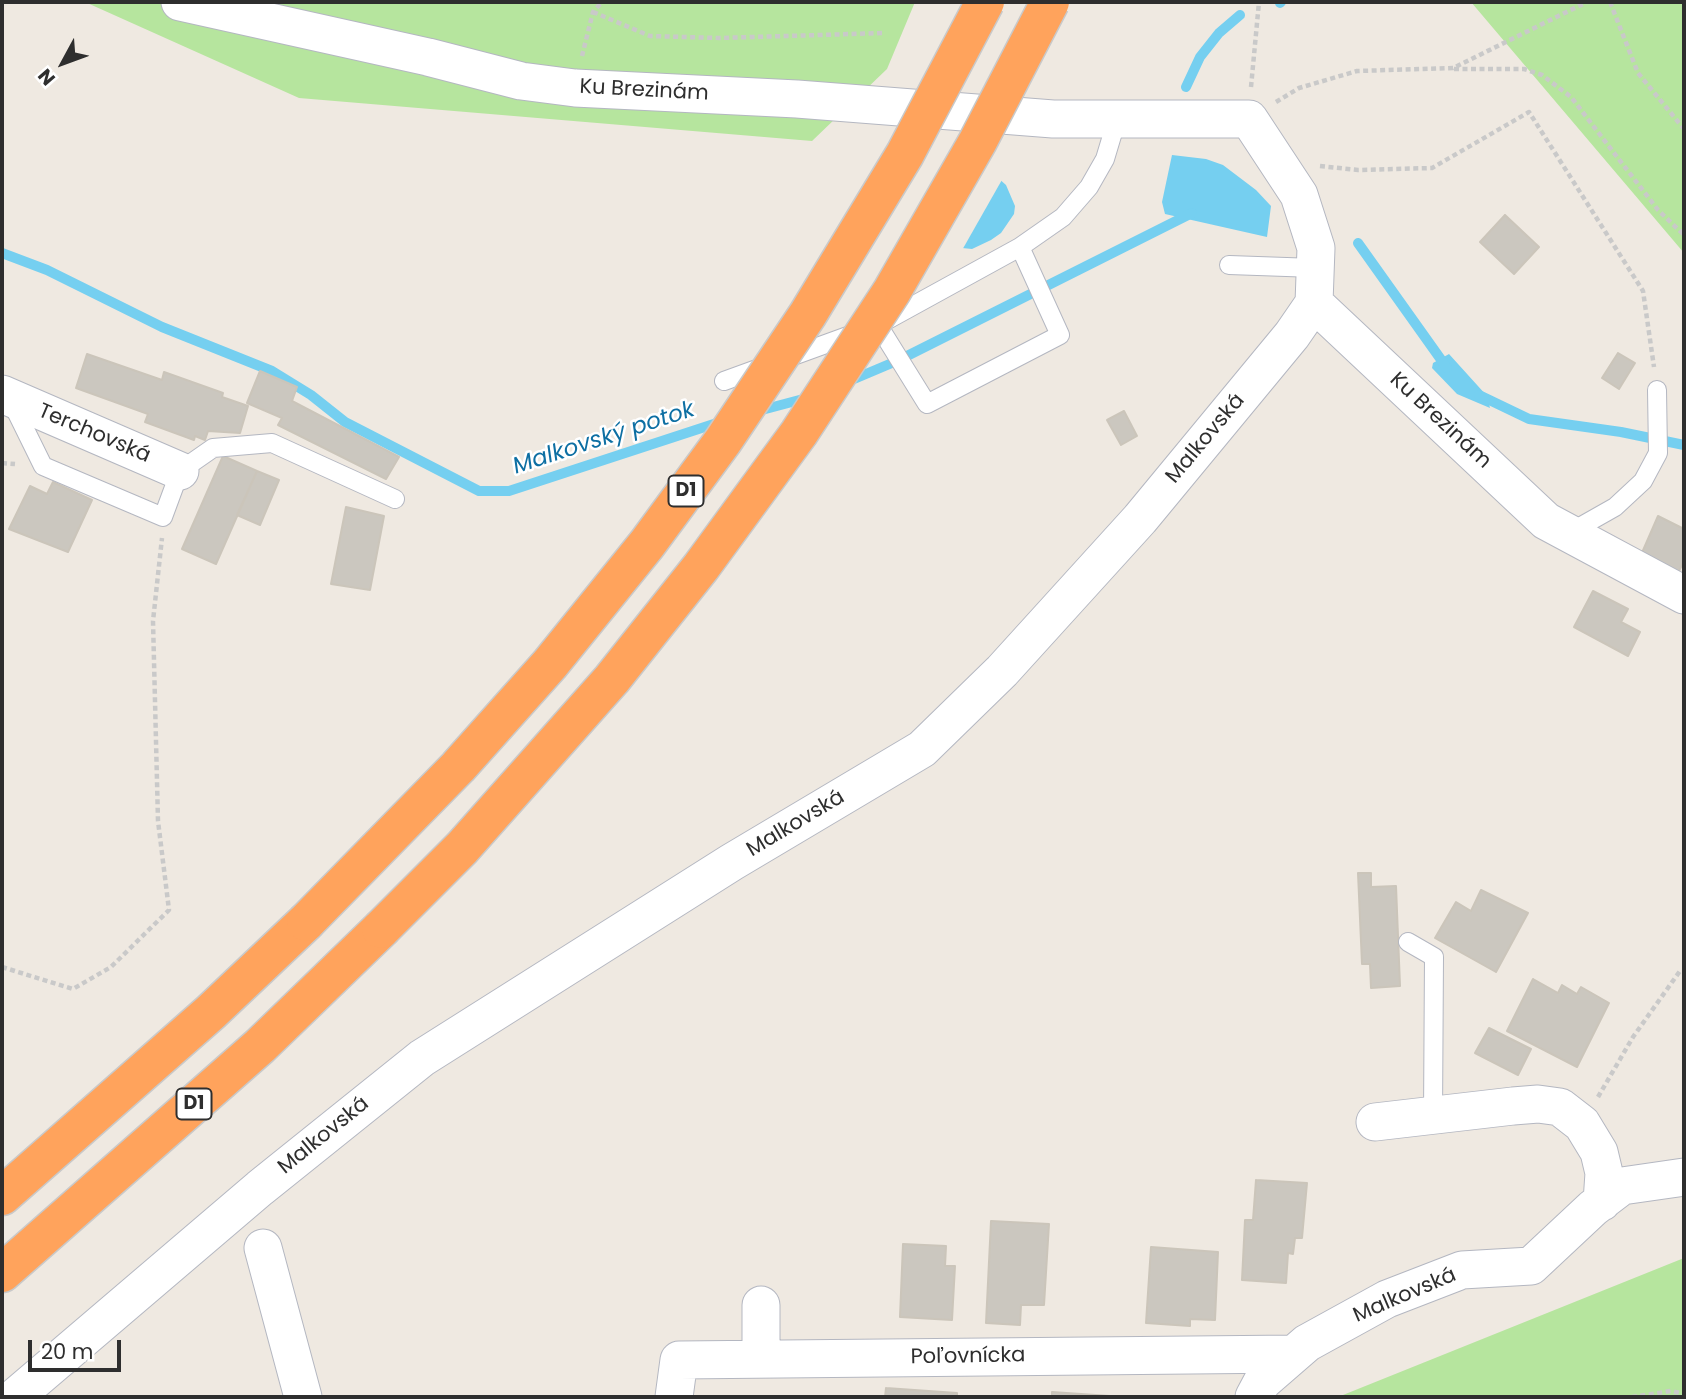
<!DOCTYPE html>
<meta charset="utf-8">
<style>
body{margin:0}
#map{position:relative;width:1686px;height:1399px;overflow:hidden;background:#efe9e1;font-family:Poppins,sans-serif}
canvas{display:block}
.frame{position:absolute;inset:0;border:4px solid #2e2e2e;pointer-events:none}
.north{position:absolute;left:28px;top:28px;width:70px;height:70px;-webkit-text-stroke:5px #fff;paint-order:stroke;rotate:229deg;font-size:19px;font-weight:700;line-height:28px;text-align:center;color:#2e2e2e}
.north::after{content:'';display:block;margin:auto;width:24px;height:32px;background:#2e2e2e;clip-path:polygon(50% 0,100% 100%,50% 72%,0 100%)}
.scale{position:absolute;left:28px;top:1340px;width:93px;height:32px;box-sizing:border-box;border:4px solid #2e2e2e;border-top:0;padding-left:9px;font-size:21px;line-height:24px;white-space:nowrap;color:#2e2e2e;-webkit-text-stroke:5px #fff;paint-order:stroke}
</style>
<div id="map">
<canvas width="1686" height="1399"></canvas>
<div class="frame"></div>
<div class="north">N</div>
<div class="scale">20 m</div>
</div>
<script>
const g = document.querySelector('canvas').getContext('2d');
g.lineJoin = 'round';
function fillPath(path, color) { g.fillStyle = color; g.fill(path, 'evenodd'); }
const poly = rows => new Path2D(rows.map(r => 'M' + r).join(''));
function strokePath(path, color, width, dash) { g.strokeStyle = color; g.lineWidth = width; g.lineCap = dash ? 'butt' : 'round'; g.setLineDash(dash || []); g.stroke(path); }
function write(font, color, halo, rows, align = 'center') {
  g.font = font + ' Poppins,sans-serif'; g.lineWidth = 5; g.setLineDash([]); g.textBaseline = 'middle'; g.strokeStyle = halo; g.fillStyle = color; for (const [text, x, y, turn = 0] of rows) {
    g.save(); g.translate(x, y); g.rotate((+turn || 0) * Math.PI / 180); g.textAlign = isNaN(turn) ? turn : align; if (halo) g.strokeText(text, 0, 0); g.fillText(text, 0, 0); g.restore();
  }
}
fillPath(poly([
 [85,2,915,2,887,69,812,141,299,98],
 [1471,2,1684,2,1684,253],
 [1684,1258,1684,1397,1338,1397]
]), '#b6e59e');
fillPath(poly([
 [1172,155,1206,159,1223,165,1256,190,1271,206,1267,237,1165,214,1162,202],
 [997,177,1006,185,1015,206,1014,214,1001,233,991,240,972,249,962,248],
 [1449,354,1487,396,1490,408,1457,394,1432,368,1433,363]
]), '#75cff0');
fillPath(poly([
 [987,170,1003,178,961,252,951,246,943,233,977,171]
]), '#efe9e1');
strokePath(poly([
 [1280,3,1281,2],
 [1186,87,1200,57,1219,33,1240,15],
 [1358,243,1447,368],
 [2,253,47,270,162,327,272,371,311,395,345,422,479,491,509,491,723,421],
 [847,382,899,360,1192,213],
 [1479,395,1529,419,1621,432,1684,445],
 [758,411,807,398]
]), '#75cff0', 10);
const building = poly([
 [1505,215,1539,247,1514,274,1480,242,1505,215],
 [1618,353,1635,363,1619,389,1602,378,1618,353],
 [87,354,162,380,164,372,223,393,222,397,248,406,240,433,208,431,205,440,195,436,194,440,145,422,148,414,76,388,87,354],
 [260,371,297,387,292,401,399,457,386,479,278,425,282,418,247,403,260,371],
 [1124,411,1137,436,1121,445,1107,420,1124,411],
 [223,456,257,471,216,564,182,549,223,456],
 [257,471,279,480,260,525,237,515,257,471],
 [53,482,92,500,68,552,9,529,30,486,47,494,53,482],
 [346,507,384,516,370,590,331,584,346,507],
 [1658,516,1684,529,1684,561,1677,575,1641,555,1658,516],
 [1593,591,1628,609,1621,622,1640,632,1628,656,1574,627,1593,591],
 [1358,873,1371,873,1371,887,1396,886,1400,986,1371,988,1370,964,1362,964,1358,873],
 [1481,890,1528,913,1496,972,1435,938,1456,902,1471,911,1481,890],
 [1533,979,1558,993,1562,985,1577,994,1581,987,1609,1003,1577,1067,1507,1031,1533,979],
 [1489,1028,1531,1049,1518,1075,1475,1053,1489,1028],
 [1256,1180,1307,1183,1302,1238,1295,1238,1293,1254,1288,1253,1286,1283,1242,1280,1245,1220,1253,1220,1256,1180],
 [991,1221,1049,1224,1044,1305,1021,1305,1020,1325,986,1323,991,1221],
 [903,1244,946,1246,945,1266,955,1266,952,1320,900,1317,903,1244],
 [1151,1247,1218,1252,1215,1320,1190,1319,1190,1326,1146,1323,1151,1247],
 [886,1388,957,1393,957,1397,885,1397,886,1388],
 [1052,1392,1110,1396,1110,1397,1052,1397,1052,1392]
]);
fillPath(building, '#cbc7bf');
strokePath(building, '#cbc5ba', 2);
const service = poly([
 [1229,265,1315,268],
 [878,325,927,404,1060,335,1020,247],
 [724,381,878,325,1020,247,1063,217,1089,187,1105,159,1117,119],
 [12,403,43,466,163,517,180,471,213,448,272,443,395,499],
 [1569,533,1615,507,1643,481,1658,453,1657,390],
 [1408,942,1434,957,1433,1116]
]);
const minor = poly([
 [1314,303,1546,521,1684,595],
 [2,394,180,471],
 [1375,1122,1513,1106,1538,1104,1560,1107,1582,1124,1599,1152,1604,1173,1602,1202],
 [263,1248,303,1397],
 [761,1305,761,1359],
 [15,1397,260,1188,422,1058,732,862,922,749,1002,671,1140,519,1292,335,1314,303,1316,248,1299,195,1249,119,1053,119,797,99,575,88,521,81,428,57,180,2],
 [674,1397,679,1360,1294,1354],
 [1254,1397,1262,1382,1307,1343,1387,1299,1462,1270,1531,1266,1593,1208,1622,1186,1684,1177]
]);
const motorway = poly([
 [2,1196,211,1012,306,922],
 [2,1273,260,1046,381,929]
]);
strokePath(service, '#b4b7c1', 20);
strokePath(minor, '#b4b7c1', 39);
strokePath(motorway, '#c9c9c9', 41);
strokePath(poly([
 [1610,2,1638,73,1684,129],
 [593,12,650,36,720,38,885,33],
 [582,56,593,12,602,2],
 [1454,69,1524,69,1542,75,1571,97,1658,210,1684,235],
 [1251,87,1259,2],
 [1276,102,1299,88,1357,71,1453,68,1587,2],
 [1320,166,1358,170,1432,168,1529,112,1643,291,1654,367],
 [2,463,15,464],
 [2,967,73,989,111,967,169,910,158,821,153,621,162,538],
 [1598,1097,1633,1037,1680,971,1684,970],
 [1632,1397,1671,1391,1684,1394]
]), '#c9c9c9', 4.5, [5, 3.5]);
strokePath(service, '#fff', 18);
strokePath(minor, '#fff', 37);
strokePath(motorway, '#ffa35c', 38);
const motorwayBridge = poly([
 [306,922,458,767,550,664,647,544,723,441,808,314,905,154,985,2],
 [381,929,462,848,612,679,701,567,799,433,892,291,978,141,1050,2]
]);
strokePath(motorwayBridge, '#c9c9c9', 41, []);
strokePath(motorwayBridge, '#ffa35c', 38);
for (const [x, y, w] of [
 [686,491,35],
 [194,1104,35]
]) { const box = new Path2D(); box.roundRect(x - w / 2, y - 15.5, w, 31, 5); g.fillStyle = '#fff'; g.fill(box); strokePath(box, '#2e2e2e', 2); }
write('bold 19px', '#2e2e2e', null, [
 ["D1",686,491],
 ["D1",194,1104]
]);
write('21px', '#2e2e2e', '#fff', [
 ["Ku Brezinám",644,91,3],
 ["Ku Brezinám",1440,421,43],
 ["Terchovská",94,434,23],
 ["Malkovská",1206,439,-50],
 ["Malkovská",796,824,-31],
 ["Malkovská",324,1136,-39],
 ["Malkovská",1405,1296,-23],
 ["Poľovnícka",968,1357,-1]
]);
write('italic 23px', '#0d6fa3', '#fff', [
 ["Malkovský potok",604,439,-18]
]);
</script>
